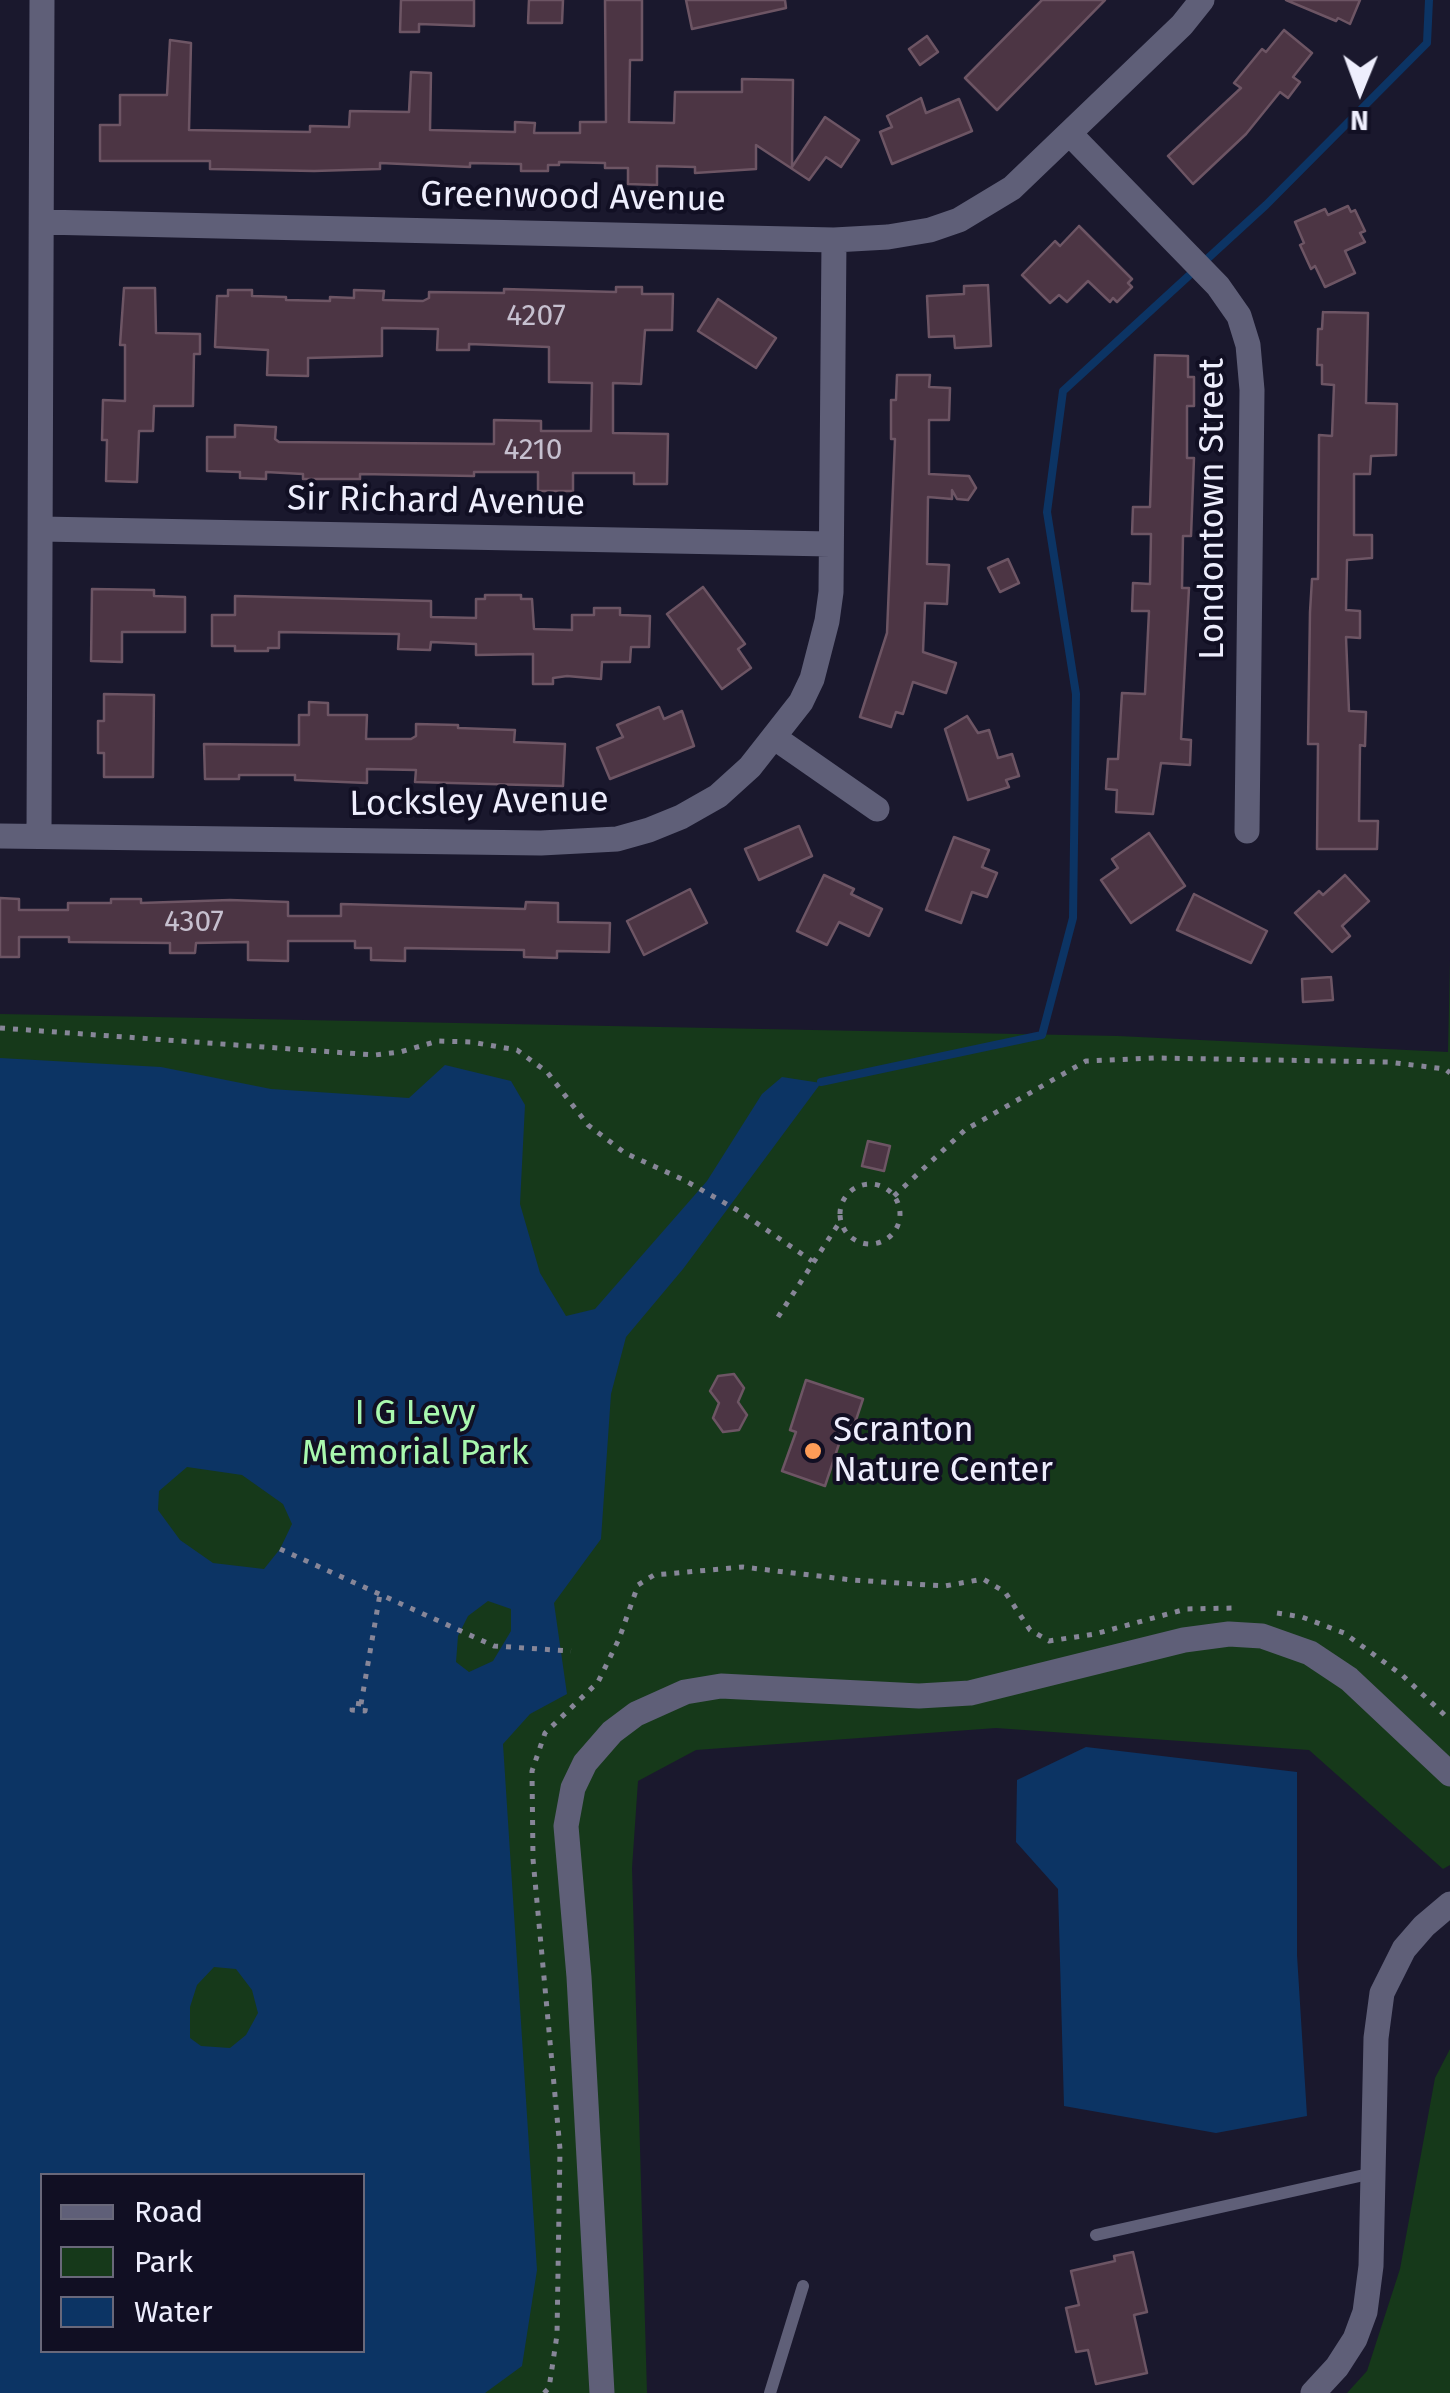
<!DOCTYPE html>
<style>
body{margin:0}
#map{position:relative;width:1450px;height:2393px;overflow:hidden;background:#1a182d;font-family:"Fira Sans",sans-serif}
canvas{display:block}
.legend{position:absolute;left:40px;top:2173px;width:325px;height:180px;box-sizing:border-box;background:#110f23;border:2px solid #69687a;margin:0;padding:12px 18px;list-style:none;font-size:30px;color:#eeeefd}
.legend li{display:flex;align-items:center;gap:20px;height:50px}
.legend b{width:50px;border:2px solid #69687a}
.north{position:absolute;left:1310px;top:40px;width:100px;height:100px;-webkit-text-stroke:8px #110f23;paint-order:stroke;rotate:181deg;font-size:28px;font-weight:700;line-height:40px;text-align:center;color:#eeeefd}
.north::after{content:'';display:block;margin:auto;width:35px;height:45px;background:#eeeefd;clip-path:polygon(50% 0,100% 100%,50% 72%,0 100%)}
</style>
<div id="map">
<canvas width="1450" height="2393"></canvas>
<ul class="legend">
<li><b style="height:12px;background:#5f5f78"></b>Road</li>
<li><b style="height:28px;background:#16391a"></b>Park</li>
<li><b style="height:28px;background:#0c3464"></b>Water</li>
</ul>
<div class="north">N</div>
</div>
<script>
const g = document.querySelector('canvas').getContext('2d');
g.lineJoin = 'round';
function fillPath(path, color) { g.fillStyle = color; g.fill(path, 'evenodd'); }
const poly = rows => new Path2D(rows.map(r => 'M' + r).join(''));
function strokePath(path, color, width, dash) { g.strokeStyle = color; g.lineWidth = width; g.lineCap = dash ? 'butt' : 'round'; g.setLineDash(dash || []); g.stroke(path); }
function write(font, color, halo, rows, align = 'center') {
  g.font = font + ' "Fira Sans",sans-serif'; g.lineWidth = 8; g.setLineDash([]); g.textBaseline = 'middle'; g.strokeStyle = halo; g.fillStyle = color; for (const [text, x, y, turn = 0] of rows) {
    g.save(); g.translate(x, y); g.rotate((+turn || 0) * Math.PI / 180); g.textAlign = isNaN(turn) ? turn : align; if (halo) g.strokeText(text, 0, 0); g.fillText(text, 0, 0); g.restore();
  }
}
fillPath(poly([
 [1450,960,1450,1865,1443,1869,1309,1750,996,1728,696,1750,638,1781,632,1868,647,2393,0,2393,0,1014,1118,1036,1448,1052],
 [42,2176,362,2176,362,2350,42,2350],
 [1450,2049,1450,2393,1347,2393,1367,2371,1400,2269,1435,2078]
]), '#16391a');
fillPath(poly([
 [0,1058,161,1067,271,1089,409,1098,445,1065,511,1081,525,1105,520,1204,540,1273,566,1316,595,1309,707,1181,762,1094,782,1077,821,1083,683,1269,626,1337,611,1394,601,1539,554,1603,567,1694,530,1714,503,1744,537,2270,522,2366,485,2393,0,2393],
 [187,1467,242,1475,283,1504,292,1524,280,1549,264,1569,213,1563,180,1540,158,1510,159,1491],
 [488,1601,511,1609,511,1631,493,1661,469,1672,456,1662,458,1636,468,1616],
 [214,1967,236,1969,252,1990,258,2013,246,2035,230,2048,201,2046,190,2038,190,2007,197,1985],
 [42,2176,362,2176,362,2350,42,2350],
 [1086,1747,1297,1772,1297,1955,1307,2116,1216,2133,1064,2106,1058,1889,1016,1842,1017,1780]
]), '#0c3464');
strokePath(poly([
 [821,1082,1042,1035,1073,918,1076,694,1047,512,1063,391,1266,205,1427,43,1429,0]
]), '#0c3464', 8);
const building = poly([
 [401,0,474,0,474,26,419,24,419,32,400,32,401,0],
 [529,0,563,0,562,23,528,23,529,0],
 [605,0,642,0,642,60,630,60,629,122,674,123,675,92,742,92,742,79,793,80,792,167,825,117,859,140,841,167,826,157,809,180,756,145,756,169,695,173,695,167,657,166,657,185,628,184,628,168,605,168,605,163,559,162,559,165,548,165,548,171,521,171,521,164,470,163,470,167,380,163,380,169,314,171,210,169,210,161,100,161,100,125,120,125,120,95,167,95,170,40,191,43,189,130,310,132,310,126,349,127,350,111,409,112,411,72,431,73,430,130,515,132,515,122,535,123,534,133,580,133,580,122,606,122,605,0],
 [686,0,785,0,786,8,692,29,686,0],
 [1042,0,1105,0,997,110,965,78,1042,0],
 [1286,0,1360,0,1350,24,1338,18,1336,21,1286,0],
 [1284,30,1312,53,1293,77,1300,82,1288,98,1280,92,1246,134,1193,184,1168,156,1241,88,1234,83,1262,49,1266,52,1284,30],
 [927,36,938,52,920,65,909,49,927,36],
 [921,98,926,113,959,99,972,131,892,164,880,132,892,127,887,116,921,98],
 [1348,206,1351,212,1355,210,1365,231,1360,233,1365,242,1345,251,1355,273,1325,287,1315,266,1311,269,1300,245,1304,243,1295,222,1325,209,1328,215,1348,206],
 [1079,226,1132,279,1128,283,1132,287,1117,302,1113,298,1110,302,1088,281,1067,302,1059,295,1050,303,1022,275,1055,241,1060,246,1079,226],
 [988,285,991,346,955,348,954,336,929,337,927,296,964,294,964,286,988,285],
 [616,287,642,287,642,294,673,294,672,330,645,330,641,384,613,383,613,433,668,434,667,484,634,484,634,473,573,473,573,491,538,491,538,472,474,472,474,476,360,474,360,479,303,479,303,474,266,472,266,479,240,478,240,472,207,471,207,437,235,437,235,425,276,427,275,439,279,442,494,444,494,420,541,421,541,431,591,431,592,383,549,382,549,347,469,344,469,350,437,350,438,329,382,328,382,356,308,358,308,376,267,375,268,350,215,347,217,296,228,296,228,290,252,290,252,296,286,297,286,300,330,301,330,297,354,298,354,290,384,291,383,300,423,301,429,298,429,292,504,293,504,289,616,292,616,287],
 [124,288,155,288,156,333,200,334,200,354,194,354,193,406,154,406,153,431,139,431,137,482,106,481,107,440,102,440,103,400,125,401,125,345,120,345,124,288],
 [718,299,776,338,756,368,698,331,718,299],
 [1323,312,1368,313,1366,403,1397,404,1396,455,1371,456,1370,474,1354,474,1354,535,1372,535,1372,558,1347,560,1346,610,1360,611,1360,638,1346,637,1349,711,1366,712,1365,746,1360,745,1359,821,1378,821,1377,849,1317,849,1318,744,1308,744,1310,612,1312,579,1318,579,1319,435,1332,436,1334,385,1322,384,1322,365,1317,365,1318,329,1322,329,1323,312],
 [1155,355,1188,356,1188,377,1194,377,1194,406,1187,406,1187,458,1194,458,1191,536,1183,536,1182,588,1189,588,1181,739,1191,740,1190,765,1161,763,1153,814,1116,812,1117,790,1106,789,1108,759,1118,759,1122,693,1145,694,1149,611,1132,611,1133,583,1150,584,1151,534,1132,534,1133,507,1150,507,1155,355],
 [897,375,930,375,929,387,950,388,949,420,929,420,929,474,969,476,976,488,968,500,957,499,952,490,952,499,928,497,927,564,949,565,947,604,925,603,923,652,956,663,946,693,913,682,903,714,896,712,891,727,860,717,887,633,895,439,891,439,891,400,896,400,897,375],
 [1008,559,1019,583,1000,592,988,568,1008,559],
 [703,587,745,644,738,649,751,668,722,689,667,614,703,587],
 [92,589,154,590,154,596,185,597,185,632,122,632,122,662,91,661,92,589],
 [485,595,521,595,521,599,532,599,534,629,572,630,572,615,594,615,594,608,620,608,620,615,650,616,649,647,631,647,630,662,602,662,601,679,567,676,553,678,553,684,533,684,533,654,476,655,476,644,431,642,430,650,398,649,399,634,279,632,279,648,268,648,268,651,235,651,235,646,212,646,212,615,235,615,235,596,431,601,431,617,476,618,476,599,485,599,485,595],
 [104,694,154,695,153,777,104,777,104,753,98,753,98,721,104,721,104,694],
 [309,702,328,703,328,715,367,715,366,739,411,739,416,736,416,724,458,725,458,728,515,730,514,742,565,744,563,786,415,782,416,770,367,769,367,783,295,780,295,775,239,775,239,779,205,779,204,744,299,745,299,715,309,715,309,702],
 [659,707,664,719,682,711,694,746,610,779,597,748,623,737,617,725,659,707],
 [967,716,978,733,989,730,998,758,1012,754,1019,776,1006,780,1009,787,968,800,945,729,967,716],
 [799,826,812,856,759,880,745,849,799,826],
 [1149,833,1185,886,1131,923,1101,880,1118,868,1112,859,1149,833],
 [954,837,989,850,982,867,997,873,987,897,972,892,961,923,926,910,954,837],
 [824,875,854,889,851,894,882,909,869,936,839,922,827,945,797,931,824,875],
 [1345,875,1369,901,1342,926,1350,936,1332,952,1295,913,1319,891,1323,895,1345,875],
 [690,889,707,923,644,955,627,921,690,889],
 [1194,894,1267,931,1251,963,1177,930,1194,894],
 [0,898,19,899,19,910,68,910,68,903,111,903,111,899,141,899,141,903,230,900,288,902,288,916,341,916,341,904,525,909,526,902,558,903,558,922,610,923,609,952,557,951,557,958,524,957,524,950,405,948,405,961,371,960,371,948,355,948,355,941,288,941,288,961,248,960,248,942,196,943,195,953,170,953,170,943,69,942,69,937,19,937,19,957,0,957,0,898],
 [1331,977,1333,1000,1303,1002,1302,979,1331,977],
 [868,1141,890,1146,884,1171,862,1166,868,1141],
 [734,1374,744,1388,738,1402,747,1415,739,1430,723,1432,713,1418,719,1403,710,1391,718,1376,734,1374],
 [806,1380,863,1399,854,1426,846,1423,825,1486,782,1471,796,1432,790,1430,806,1380],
 [1133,2252,1147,2312,1134,2315,1147,2373,1096,2384,1088,2350,1076,2352,1066,2308,1079,2305,1071,2271,1115,2261,1114,2256,1133,2252]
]);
fillPath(building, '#4c3544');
strokePath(building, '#6d5564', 2.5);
strokePath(poly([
 [0,1028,375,1055,400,1052,438,1041,471,1042,517,1050,547,1072,588,1125,625,1153,684,1180,739,1211,812,1261],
 '840 1214a30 30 0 1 1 60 0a30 30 0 1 1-60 0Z',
 [894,1196,965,1130,1086,1061,1155,1058,1388,1062,1445,1069,1450,1073],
 [778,1317,841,1220],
 [280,1549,494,1646,571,1651],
 [1277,1613,1302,1617,1344,1633,1402,1675,1450,1720],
 [361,1704,353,1703,352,1710,365,1711,366,1705,361,1704,380,1594],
 [544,2393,549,2388,557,2335,560,2149,533,1859,532,1771,545,1733,598,1682,619,1639,638,1585,654,1575,743,1567,852,1580,945,1586,983,1579,1005,1592,1030,1630,1049,1641,1095,1634,1186,1609,1237,1608]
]), '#878698', 5, [5, 8]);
strokePath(poly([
 [1096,2235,1373,2173],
 [770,2393,803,2286]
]), '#5f5f78', 12);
strokePath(poly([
 [1070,134,1218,286,1239,316,1248,345,1252,390,1247,831],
 [42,222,834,240,888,237,930,230,959,220,1012,188,1182,25,1202,0],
 [41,529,830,544],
 [775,738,877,809],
 [0,836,541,843,617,839,649,830,681,817,718,796,750,767,801,702,812,679,827,621,831,592,834,240],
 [39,836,42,0],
 [602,2393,579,1977,566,1826,573,1788,585,1763,612,1732,636,1714,685,1692,721,1686,919,1696,970,1693,1184,1640,1229,1634,1262,1636,1310,1653,1349,1679,1450,1774],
 [1313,2393,1337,2367,1355,2339,1365,2312,1371,2266,1376,2038,1382,1993,1404,1949,1424,1926,1450,1904]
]), '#5f5f78', 25);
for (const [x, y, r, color] of [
 [813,1451,10,"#fd9c57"]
]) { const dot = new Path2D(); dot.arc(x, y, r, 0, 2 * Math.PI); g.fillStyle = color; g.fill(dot); strokePath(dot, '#110f23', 4); }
write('30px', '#c6c0cf', null, [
 ["4207",536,317],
 ["4210",533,451],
 ["4307",194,923]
]);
write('35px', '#eeeefd', '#110f23', [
 ["Greenwood Avenue",573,198,1],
 ["Sir Richard Avenue",436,502,1],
 ["Londontown Street",1213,509,-90],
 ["Locksley Avenue",479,803,-1]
]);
write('35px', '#a9f8af', '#110f23', [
 ["I G Levy",415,1414],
 ["Memorial Park",415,1454]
]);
write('35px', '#eeeefd', '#110f23', [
 ["Scranton",833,1431],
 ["Nature Center",833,1471]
], 'left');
</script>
